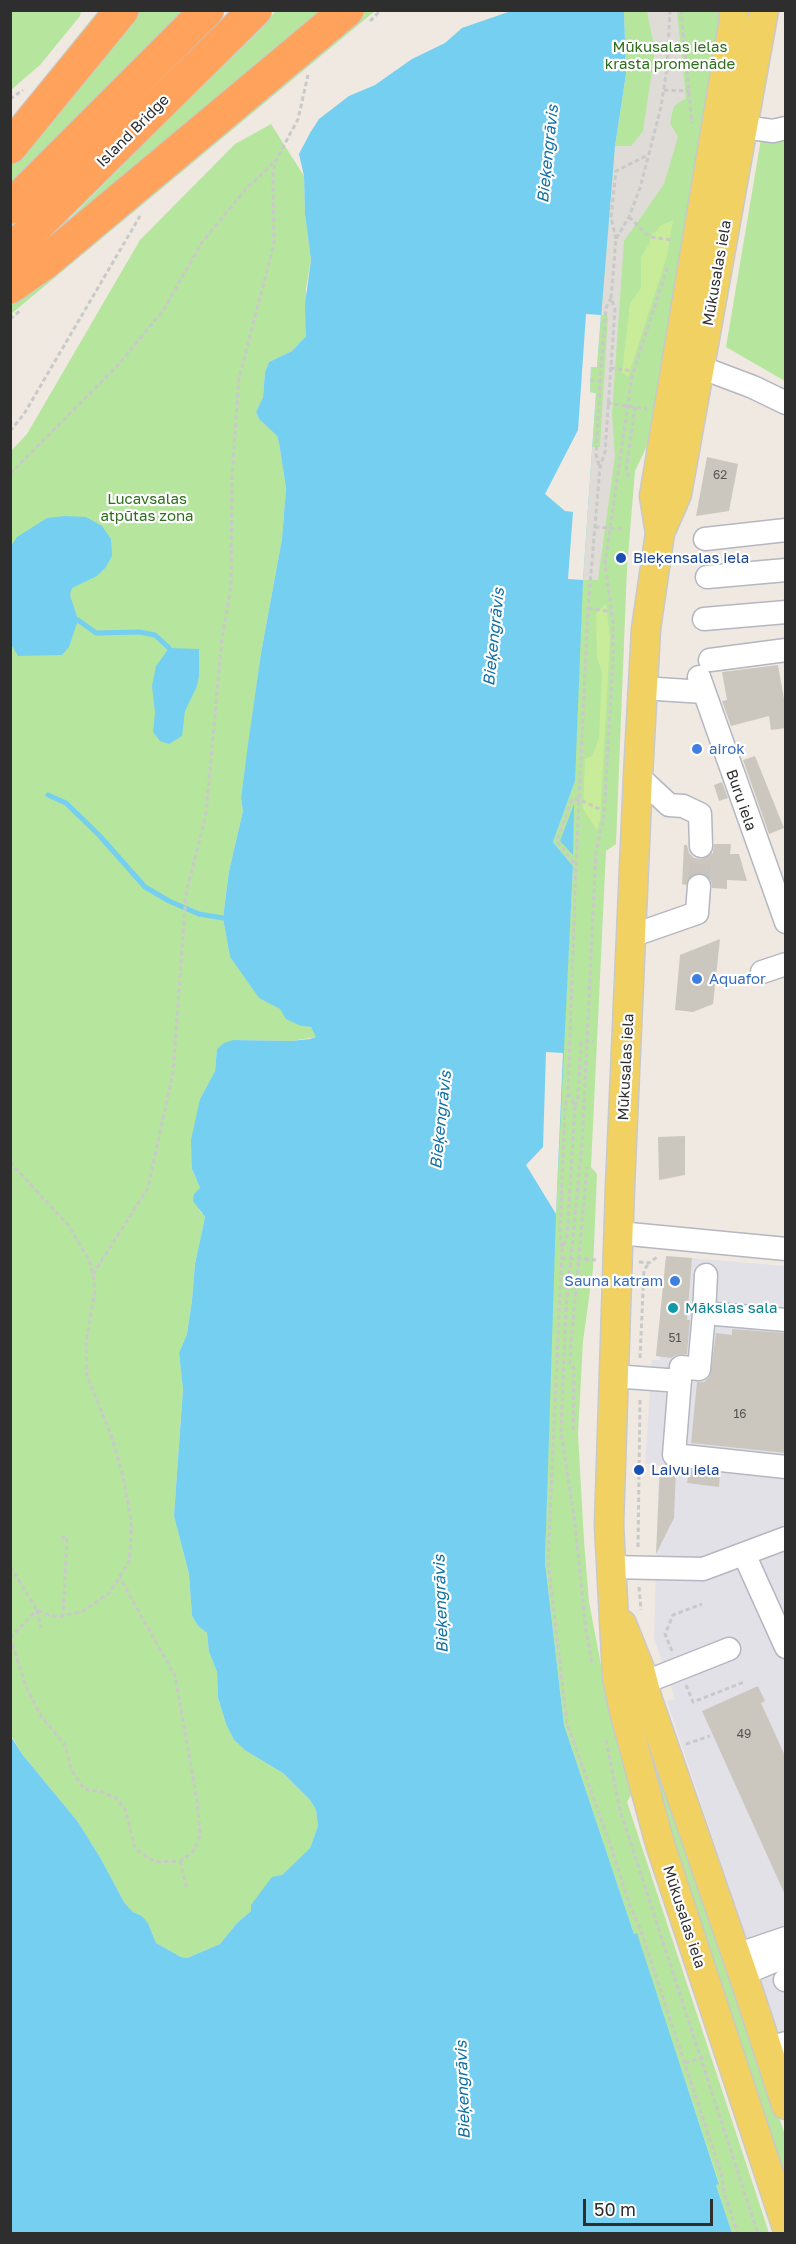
<!DOCTYPE html>
<meta charset="utf-8">
<style>
body{margin:0}
#map{position:relative;width:796px;height:2244px;overflow:hidden;background:#efe9e1;font-family:"Golos Text",sans-serif}
canvas{display:block}
.frame{position:absolute;inset:0;border:12px solid #2e2e2e;pointer-events:none}
.scale{position:absolute;left:583px;top:2199px;width:130px;height:27px;box-sizing:border-box;border:3px solid #2e2e2e;border-top:0;padding-left:8px;font-size:18px;line-height:21px;white-space:nowrap;color:#2e2e2e;-webkit-text-stroke:4px #fff;paint-order:stroke}
</style>
<div id="map">
<canvas width="796" height="2244"></canvas>
<div class="frame"></div>
<div class="scale">50 m</div>
</div>
<script>
const g = document.querySelector('canvas').getContext('2d');
g.lineJoin = 'round';
function fillPath(path, color) { g.fillStyle = color; g.fill(path, 'evenodd'); }
const poly = rows => new Path2D(rows.map(r => 'M' + r).join(''));
function strokePath(path, color, width, dash) { g.strokeStyle = color; g.lineWidth = width; g.lineCap = dash ? 'butt' : 'round'; g.setLineDash(dash || []); g.stroke(path); }
function write(font, color, halo, rows, align = 'center') {
  g.font = font + ' "Golos Text",sans-serif'; g.lineWidth = 4.5; g.setLineDash([]); g.textBaseline = 'middle'; g.strokeStyle = halo; g.fillStyle = color; for (const [text, x, y, turn = 0] of rows) {
    g.save(); g.translate(x, y); g.rotate((+turn || 0) * Math.PI / 180); g.textAlign = isNaN(turn) ? turn : align; if (halo) g.strokeText(text, 0, 0); g.fillText(text, 0, 0); g.restore();
  }
}
fillPath(poly([
 [666,1256,785,1266,785,2055,667,1701,675,1699,654,1638,659,1465,645,1464,652,1360,660,1360,660,1357,656,1356]
]), '#e3e1e8');
fillPath(poly([
 [10,11,81,11,80,16,40,65,11,90],
 [98,11,107,11,11,132,11,119],
 [132,11,185,11,11,183,11,162],
 [276,11,333,11,35,251,68,218,69,219],
 [362,11,375,11,11,314,11,303],
 [624,11,721,11,651,430,646,448,635,471,627,568,616,844,606,851,591,1167,597,1174,593,1269,583,1341,578,1434,584,1541,589,1602,608,1702,617,1743,632,1793,627,1802,769,2233,732,2233,716,2185,719,2183,637,1934,634,1934,564,1725,545,1562,548,1444,543,1147,563,1053,573,866,553,842,575,781,545,494,601,314,615,146,626,74],
 [271,124,304,176,305,214,311,260,306,288,306,336,292,351,269,362,265,372,263,397,256,412,259,419,277,436,279,443,286,488,282,539,261,653,241,798,243,811,229,871,223,918,230,957,259,997,280,1009,301,1026,311,1027,317,1037,291,1041,233,1040,217,1049,215,1071,200,1099,192,1169,200,1188,199,1210,205,1217,195,1264,192,1300,187,1334,179,1353,183,1388,174,1516,189,1574,192,1616,198,1626,207,1633,209,1652,217,1672,218,1698,226,1724,234,1740,246,1751,283,1773,310,1800,316,1810,318,1826,310,1848,282,1875,276,1878,251,1911,237,1923,220,1944,187,1958,181,1957,156,1943,148,1923,142,1916,133,1912,124,1902,101,1859,78,1822,22,1754,11,1735,11,451,27,434,140,240,235,144],
 [785,134,785,381,726,347,761,139],
 [640,1705,785,2135,785,2193,662,1812,633,1708]
]), '#b6e59e');
fillPath(poly([
 [673,220,667,256,628,377,622,372,630,304,641,288,641,257,649,244,652,233,655,233,660,226],
 [606,603,610,638,600,820,597,830,583,809,585,759,592,756,599,739,602,673,597,657,596,614]
]), '#c9ec9a');
fillPath(poly([
 [647,11,677,11,686,98,674,106,670,123,678,137,664,184,624,241,612,413,615,456,598,580,583,580,592,447,600,447,608,316,601,315,615,146,631,146,643,131,655,51]
]), '#dfdcd8');
fillPath(poly([
 [511,11,624,11,626,74,615,146,597,367,591,367,590,392,596,393,583,580,575,781,553,842,573,866,556,1214,545,1562,564,1725,634,1934,637,1933,719,2184,716,2185,732,2233,11,2233,10,1735,22,1754,78,1822,101,1859,124,1902,133,1912,142,1916,148,1923,156,1943,181,1957,187,1958,220,1944,237,1923,251,1911,251,1905,272,1877,282,1875,310,1848,318,1826,316,1810,310,1800,283,1773,246,1751,234,1740,226,1724,218,1698,217,1672,209,1652,207,1633,198,1626,192,1616,189,1574,174,1516,183,1389,179,1353,187,1334,192,1300,195,1264,205,1217,193,1201,194,1194,200,1188,192,1169,191,1140,200,1099,215,1071,217,1049,224,1043,233,1040,291,1041,310,1039,316,1037,311,1027,301,1026,286,1019,280,1009,259,998,230,957,223,918,229,871,243,811,241,798,248,744,261,653,282,539,286,488,279,443,277,436,259,419,256,412,263,397,265,372,269,362,292,351,306,336,305,304,311,260,305,214,304,176,299,154,310,133,319,119,349,96,375,85,412,59,445,43,462,28],
 [65,516,86,517,102,526,111,539,112,556,106,567,97,576,72,588,70,595,78,620,69,647,62,655,18,656,12,646,11,635,11,546,17,537,47,518],
 [169,648,199,649,199,676,197,686,185,711,182,736,169,744,160,741,153,732,155,713,152,686,156,666],
 [574,804,573,855,560,841]
]), '#75cff0');
fillPath(poly([
 [586,314,601,315,597,367,591,367,590,392,596,393,583,580,568,579,573,512,565,511,545,494,578,430],
 [546,1052,563,1053,556,1214,526,1165,543,1147]
]), '#efe9e1');
strokePath(poly([
 [78,620,96,633,140,632,155,635,169,648],
 [48,795,66,803,99,835,145,887,169,901,199,914,223,918]
]), '#75cff0', 5);
fillPath(poly([
 [707,457,738,464,729,511,696,516],
 [778,665,786,710,786,728,771,730,769,716,731,726,722,701,727,700,722,672],
 [755,756,784,828,769,834,743,760],
 [722,782,728,798,719,801,714,785],
 [714,844,731,844,730,854,739,854,747,881,727,880,727,889,712,888,711,880,706,875,699,873,693,874,686,885,682,884,684,845,687,845,689,853,694,858,702,859,713,853],
 [720,939,713,1004,693,1012,675,1010,680,955],
 [685,1136,685,1175,659,1180,658,1137],
 [666,1256,692,1258,687,1320,690,1320,687,1354,676,1355,671,1358,656,1356],
 [732,1329,786,1333,786,1453,691,1443,697,1382,704,1382,710,1376,716,1333,732,1335],
 [660,1466,676,1469,674,1518,656,1554],
 [689,1470,720,1474,719,1487,687,1483],
 [758,1686,765,1701,761,1703,786,1758,786,1897,702,1711]
]), '#cbc7bf');
strokePath(poly([
 [699,886,701,846]
]), '#c8c4bd', 22, [22, 11]);
const minor = poly([
 [743,127,773,131,786,128],
 [684,361,753,387,786,403],
 [705,539,786,530],
 [707,577,786,570],
 [704,619,786,612],
 [710,660,786,650],
 [699,677,786,922],
 [642,688,704,692],
 [638,776,669,805,683,806,700,814,701,846],
 [631,936,697,913,699,886],
 [762,972,786,964],
 [619,1233,786,1249],
 [704,1313,706,1275],
 [786,1320,704,1313,699,1369,681,1367,674,1455,786,1467],
 [613,1376,680,1381],
 [744,1554,786,1647],
 [610,1567,703,1569,786,1538],
 [643,1683,729,1649],
 [736,1955,786,1938],
 [743,1974,786,1956],
 [785,1980,786,1980],
 [767,2049,786,2043]
]);
const major = poly([
 [764,10,677,494,660,533,646,629,638,776,620,1187,609,1525,617,1677,624,1711,660,1844,786,2225],
 [660,533,654,496,734,19,733,10],
 [622,1624,640,1669,648,1700,748,1989,786,2105]
]);
const highway = poly([
 [10,147,122,10],
 [10,207,207,10],
 [10,252,255,10],
 [10,287,43,264,347,10]
]);
strokePath(minor, '#b4b7c1', 25);
strokePath(major, '#c9c9c9', 31);
strokePath(highway, '#c9c9c9', 35);
strokePath(poly([
 [670,10,667,68,661,107,640,188,629,217,616,239,611,298,615,309,605,452,600,467,588,608,576,865,568,1093,575,1106,567,1236,562,1250,548,1561,567,1723,611,1847,629,1903,641,1931,722,2176,724,2193,738,2234],
 [681,10,692,123],
 [370,21,381,10],
 [664,90,690,91],
 [10,99,23,90],
 [629,217,650,237,673,240],
 [616,239,611,217,616,171,648,155],
 [10,319,21,310],
 [610,368,634,371],
 [590,380,600,381],
 [607,403,647,409],
 [10,431,24,414,140,216],
 [599,465,596,455,601,369,606,308,611,298],
 [10,474,119,364,164,309,202,242,246,189,273,163],
 [629,477,626,471,635,407],
 [595,527,623,529],
 [588,608,611,612],
 [574,863,557,841,572,799,580,800,604,811],
 [575,1106,578,1097,581,1043,594,1041],
 [10,1162,68,1225,89,1260,93,1274,95,1291,86,1342,87,1376,111,1435,123,1476,131,1520,131,1539,129,1562,109,1593,83,1611,63,1616,51,1616,37,1610,10,1566],
 [562,1247,560,1235,565,1105,568,1095],
 [562,1258,596,1260],
 [639,1262,649,1263,657,1257],
 [93,1274,148,1188,173,1072,186,894,206,814,222,638,231,586,232,477,239,378,274,244,273,176,275,162,298,119,308,75],
 [640,1358,644,1270,649,1263],
 [573,1430,574,1368,570,1363,571,1344,587,1167],
 [61,1538,67,1537,63,1616],
 [638,1547,640,1398],
 [639,1587,641,1610],
 [37,1610,41,1628],
 [10,1637,27,1689,41,1716,65,1745,71,1769,84,1789,102,1792,116,1798,125,1809,135,1848,149,1859,160,1862,180,1861,194,1851,200,1835,197,1800,175,1676,120,1578],
 [10,1638,37,1610],
 [672,1651,665,1634,673,1615,702,1604],
 [592,1662,586,1631,575,1523,561,1432,566,1307,582,1144,596,852,604,816,613,658,613,622,605,564,632,376,668,266],
 [686,1685,693,1702,744,1682],
 [606,1740,620,1810,758,2234],
 [686,1744,710,1736],
 [180,1861,187,1889],
 [685,2063,707,2056]
]), '#c9c9c9', 3, [4.5, 3]);
strokePath(minor, '#fff', 22);
strokePath(major, '#f2d163', 28);
strokePath(highway, '#ffa35c', 33);
for (const [x, y, r, color] of [
 [621,558,6,"#1a4fb4"],
 [697,749,6,"#3f7fe0"],
 [697,979,6,"#3f7fe0"],
 [675,1281,6,"#3f7fe0"],
 [673,1308,6,"#0f9aa8"],
 [639,1470,6,"#1a4fb4"]
]) { const dot = new Path2D(); dot.arc(x, y, r, 0, 2 * Math.PI); g.fillStyle = color; g.fill(dot); strokePath(dot, '#fff', 2); }
write('12px', '#555452', null, [
 ["62",720,475],
 ["51",675,1338],
 ["16",740,1414],
 ["49",744,1734]
]);
write('15px', '#2c6e1b', '#fff', [
 ["Mūkusalas ielas",670,47],
 ["krasta promenāde",670,64],
 ["Lucavsalas",147,499],
 ["atpūtas zona",147,516]
]);
write('15px', '#2e2e2e', '#fff', [
 ["Island Bridge",133,131,-45],
 ["Mūkusalas iela",717,273,-80],
 ["Buru iela",741,800,71],
 ["Mūkusalas iela",626,1067,-87],
 ["Mūkusalas iela",684,1917,72]
]);
write('15px', '#164399', '#fff', [
 ["Bieķensalas iela",633,558],
 ["Laivu iela",651,1470]
], 'left');
write('15px', '#366cbe', '#fff', [
 ["airok",709,749],
 ["Aquafor",709,979],
 ["Sauna katram",663,1281,"right"]
], 'left');
write('15px', '#0d838f', '#fff', [
 ["Mākslas sala",685,1308]
], 'left');
write('italic 16px', '#0d6fa3', '#fff', [
 ["Bieķengrāvis",548,154,-84],
 ["Bieķengrāvis",494,637,-84],
 ["Bieķengrāvis",441,1120,-84],
 ["Bieķengrāvis",441,1604,-92],
 ["Bieķengrāvis",463,2090,-92]
]);
</script>
